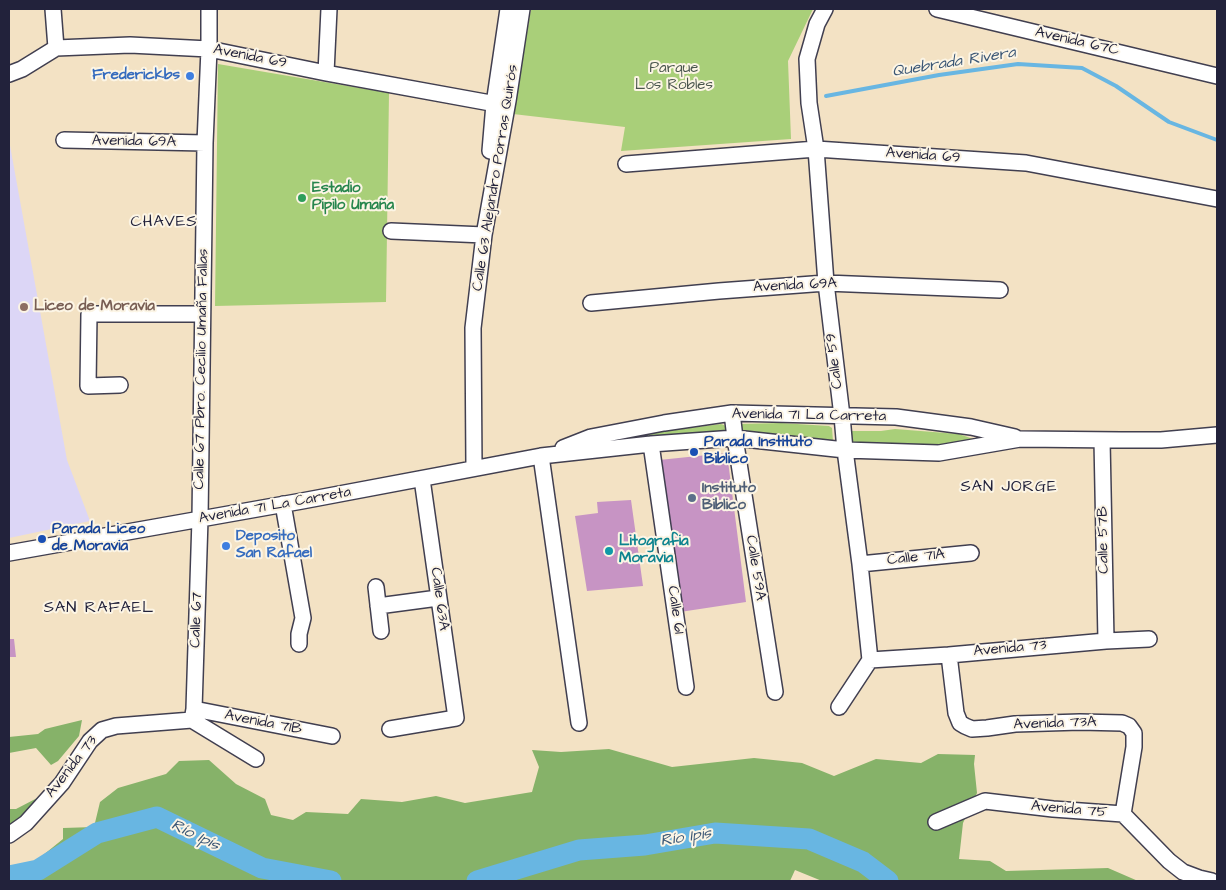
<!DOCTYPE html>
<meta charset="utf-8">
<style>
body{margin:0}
#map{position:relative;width:1226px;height:890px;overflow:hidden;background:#f3e2c4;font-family:"Architects Daughter",sans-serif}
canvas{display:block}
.frame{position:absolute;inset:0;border:10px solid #22223b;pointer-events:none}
</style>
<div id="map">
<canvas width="1226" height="890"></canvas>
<div class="frame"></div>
</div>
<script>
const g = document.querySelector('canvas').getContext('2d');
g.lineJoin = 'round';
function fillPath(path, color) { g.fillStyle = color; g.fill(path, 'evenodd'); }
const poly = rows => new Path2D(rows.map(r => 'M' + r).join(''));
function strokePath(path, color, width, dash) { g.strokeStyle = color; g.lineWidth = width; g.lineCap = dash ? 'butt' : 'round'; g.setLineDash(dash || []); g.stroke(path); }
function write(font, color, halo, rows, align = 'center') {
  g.font = font + ' "Architects Daughter",sans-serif'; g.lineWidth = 4; g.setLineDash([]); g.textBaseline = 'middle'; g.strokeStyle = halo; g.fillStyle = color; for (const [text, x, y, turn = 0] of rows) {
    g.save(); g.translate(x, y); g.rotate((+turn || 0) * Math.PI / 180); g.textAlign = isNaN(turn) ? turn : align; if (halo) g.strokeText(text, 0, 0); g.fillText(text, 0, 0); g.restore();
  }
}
fillPath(poly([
 [9,140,67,460,90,521,9,538]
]), '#dcd6f6');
fillPath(poly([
 [531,9,813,9,788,61,791,139,621,151,625,127,513,114],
 [218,64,389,93,386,302,215,306],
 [781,423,829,426,832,428,833,441,830,443,737,435,738,424],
 [721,424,724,425,727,428,728,432,611,442,613,438],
 [895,429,959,434,979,441,958,448,851,444,850,434,852,431,881,431]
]), '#a9cf79');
fillPath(poly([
 [82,720,79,736,58,761,51,765,36,748,9,753,9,737,38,734,45,729],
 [609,749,672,767,754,758,802,763,834,776,876,759,921,763,938,754,975,755,974,764,977,793,963,823,959,859,990,861,1006,871,1108,868,1138,881,822,881,795,870,790,881,9,881,11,881,63,839,63,828,94,827,100,802,118,788,166,774,179,761,209,760,236,784,265,799,271,815,293,820,306,812,348,814,361,799,402,802,436,796,465,803,532,792,539,767,532,750,561,752],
 [43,795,25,820,9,828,9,809,16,809]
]), '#86b269');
strokePath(poly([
 [826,96,939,75,1018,64,1082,68,1116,86,1169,122,1217,140]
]), '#68b6e2', 4);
strokePath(poly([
 [9,876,38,870,97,833,157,817,262,868,331,881],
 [477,881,579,850,645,845,715,833,809,839,863,862,888,881]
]), '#68b6e2', 21);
fillPath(poly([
 [727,453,746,602,680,612,659,460],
 [631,500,643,586,587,591,575,516,598,513,597,502],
 [9,639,14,639,16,657,9,657]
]), '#c794c4');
const minor = poly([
 [53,9,56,48],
 [825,9,817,24,807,59,809,103,816,149,826,283,842,416,845,450,860,564,870,660,839,707],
 [937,9,1217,76],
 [326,73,329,9],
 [9,74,22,69,56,48,130,45,209,49,326,73,507,106],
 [64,140,205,143],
 [490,151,494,104,508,9],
 [626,164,816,149,1026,163,1217,199],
 [391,231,484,235],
 [591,303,719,291,826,283,1000,290],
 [120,385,88,386,89,314,202,314],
 [732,413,735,438,775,692],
 [1102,440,1106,641],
 [651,444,686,687],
 [563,448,591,437,664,423,732,413,896,417,971,427,1015,437],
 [541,456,579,723],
 [474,468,473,328,484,235,508,101,522,9],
 [283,504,303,618,299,634,299,644],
 [9,553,302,501,541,456,651,444,735,438,845,450,939,453,1020,439,1121,440,1161,440,1217,435],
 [860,564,971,553],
 [376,587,381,631],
 [378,606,438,598],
 [949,655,956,713,960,723,965,726,972,729,987,728,1015,724,1080,722,1122,723,1129,726,1134,733,1134,747,1123,814],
 [870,660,949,655,1106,641,1149,639],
 [194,709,332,736],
 [192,720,194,709,200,519,205,143,209,49,209,9],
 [390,729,456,718,422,479],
 [936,822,985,801,1053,809,1123,814,1169,861,1183,872,1199,878,1212,881],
 [9,835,26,823,62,783,90,741,102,730,116,726,192,720,256,759]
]);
strokePath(minor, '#413f50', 18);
strokePath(minor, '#fff', 15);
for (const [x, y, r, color] of [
 [190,76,5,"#3f7fe0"],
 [302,198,5,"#2e9e5b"],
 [24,307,5,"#8d6e63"],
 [694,452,5,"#1a4fb4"],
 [692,498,5,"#5c6f8a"],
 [42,539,5,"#1a4fb4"],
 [226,546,5,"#3f7fe0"],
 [609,551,5,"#0f9aa8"]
]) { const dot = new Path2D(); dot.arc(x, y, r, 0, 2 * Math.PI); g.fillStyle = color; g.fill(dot); strokePath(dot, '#fcf5e5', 2); }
write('15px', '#22223b', '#fcf5e5', [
 ["Avenida 67C",1077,42,13],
 ["Avenida 69",250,57,11],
 ["Avenida 69A",134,142,1],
 ["Avenida 69",923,156,4],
 ["Calle 63 Alejandro Porras Quirós",496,178,-81],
 ["Avenida 69A",795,286,-3],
 ["Calle 59",835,361,-97],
 ["Calle 67 Pbro. Cecilio Umaña Fallas",202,369,-89],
 ["Avenida 71 La Carreta",809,416,1],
 ["Avenida 71 La Carreta",275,506,-10],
 ["Calle 57B",1104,540,-91],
 ["Calle 71A",916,558,-6],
 ["Calle 59A",755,568,81],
 ["Calle 63A",439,599,82],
 ["Calle 61",675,610,82],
 ["Calle 67",197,620,-88],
 ["Avenida 73",1010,649,-5],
 ["Avenida 71B",263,723,11],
 ["Avenida 73A",1055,724,-2],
 ["Avenida 73",72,767,-52],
 ["Avenida 75",1069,810,5]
]);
write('15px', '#4a564e', '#fcf5e5', [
 ["Parque",674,69],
 ["Los Robles",674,86]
]);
write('bold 15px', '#366cbe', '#fcf5e5', [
 ["Frederickbs",180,76],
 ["Deposito",236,537,"left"],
 ["San Rafael",236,554,"left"]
], 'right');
write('bold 15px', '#27864d', '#fcf5e5', [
 ["Estadio",312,189],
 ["Pipilo Umaña",312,206]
], 'left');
write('bold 15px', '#785e54', '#fcf5e5', [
 ["Liceo de Moravia",34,307]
], 'left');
write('bold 15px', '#164399', '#fcf5e5', [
 ["Parada Instituto",704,443],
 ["Biblico",704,460],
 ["Parada Liceo",52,530],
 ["de Moravia",52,547]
], 'left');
write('bold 15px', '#4e5e75', '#fcf5e5', [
 ["Instituto",702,489],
 ["Biblico",702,506]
], 'left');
write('bold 15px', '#0d838f', '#fcf5e5', [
 ["Litografia",619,542],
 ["Moravia",619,559]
], 'left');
write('italic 16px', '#3a5675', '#fcf5e5', [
 ["Quebrada Rivera",954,63,-9],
 ["Río Ipís",195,836,26],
 ["Río Ipís",686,838,-9]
]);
g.letterSpacing = '1px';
write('16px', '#22223b', '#fcf5e5', [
 ["CHAVES",164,223],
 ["SAN JORGE",1009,488],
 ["SAN RAFAEL",99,609]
]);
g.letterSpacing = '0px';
</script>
